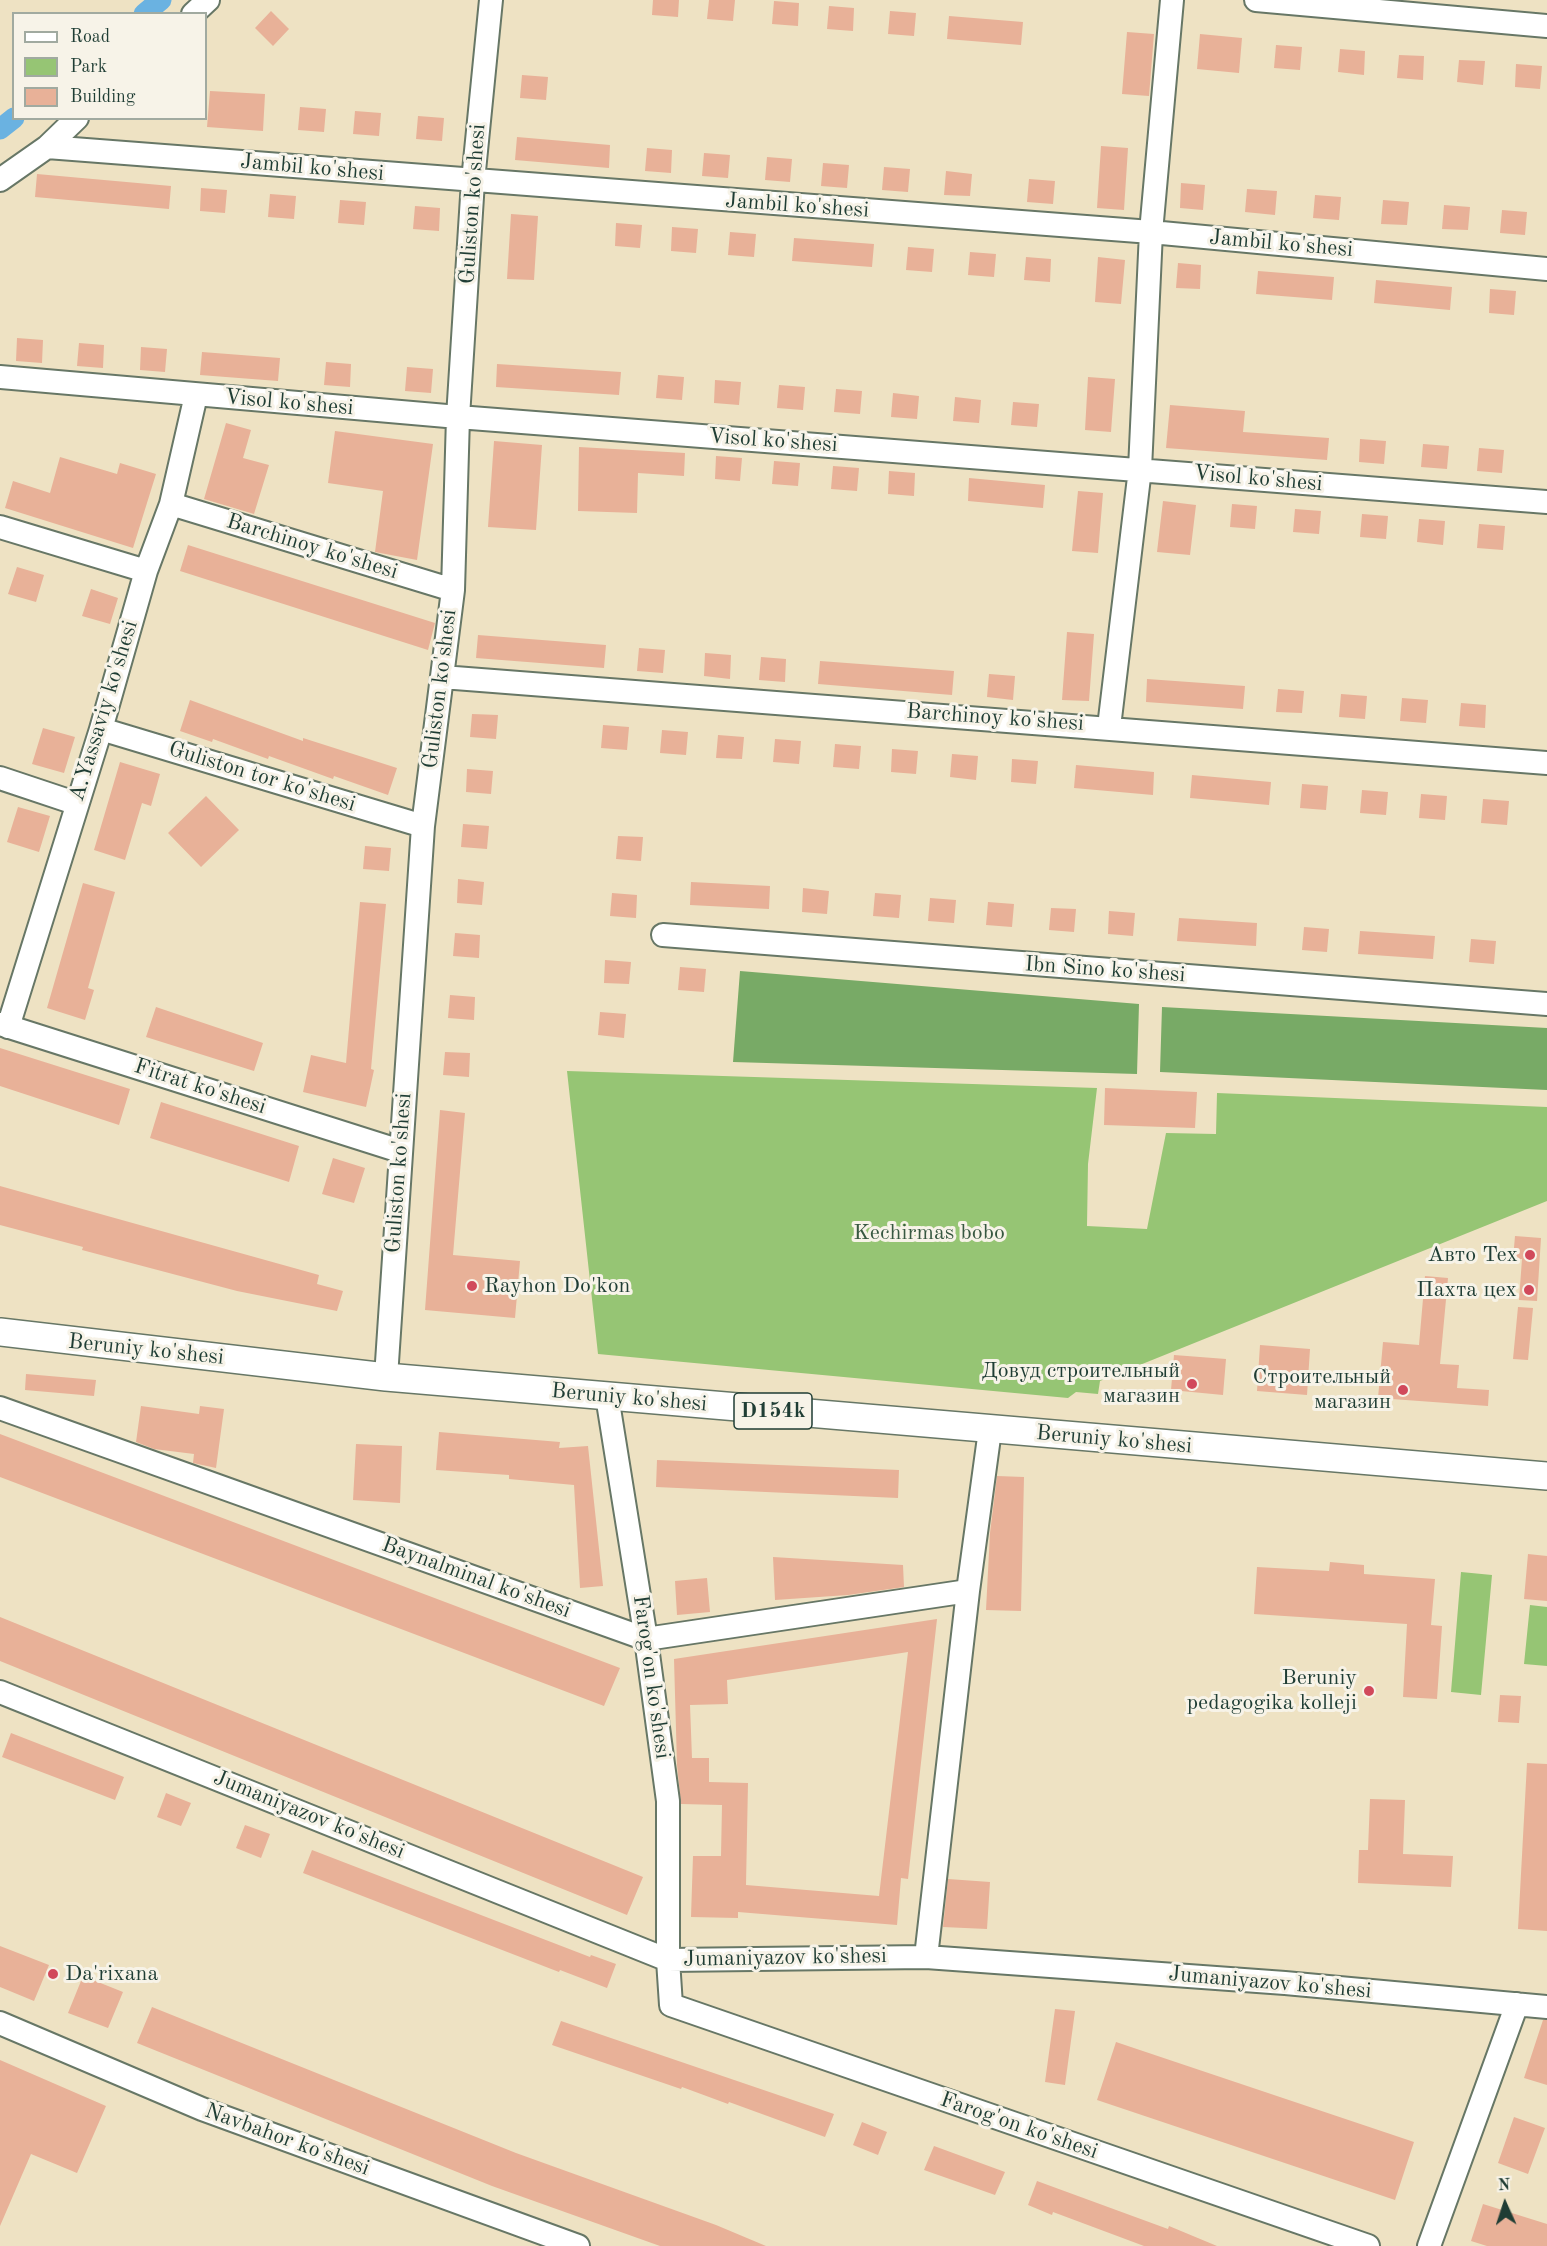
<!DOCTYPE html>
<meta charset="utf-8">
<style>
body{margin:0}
#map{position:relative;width:1547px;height:2246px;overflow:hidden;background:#eee2c3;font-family:"Old Standard TT",serif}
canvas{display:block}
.legend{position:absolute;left:12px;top:12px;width:195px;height:108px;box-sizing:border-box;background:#f7f3e8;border:2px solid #a1aaa0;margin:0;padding:8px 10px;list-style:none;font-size:18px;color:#1f3d34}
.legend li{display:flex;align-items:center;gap:12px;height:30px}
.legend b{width:30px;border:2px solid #a1aaa0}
.north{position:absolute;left:1475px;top:2174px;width:60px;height:60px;-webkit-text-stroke:4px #f7f3e8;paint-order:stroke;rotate:357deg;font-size:16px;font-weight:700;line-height:24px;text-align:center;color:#1f3d34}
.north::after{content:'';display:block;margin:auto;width:21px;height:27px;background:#1f3d34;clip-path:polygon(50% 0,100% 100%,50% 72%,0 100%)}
</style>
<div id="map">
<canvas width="1547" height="2246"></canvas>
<ul class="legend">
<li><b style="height:8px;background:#fff"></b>Road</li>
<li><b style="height:16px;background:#96c574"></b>Park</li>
<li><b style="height:16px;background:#e8b198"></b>Building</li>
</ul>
<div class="north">N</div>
</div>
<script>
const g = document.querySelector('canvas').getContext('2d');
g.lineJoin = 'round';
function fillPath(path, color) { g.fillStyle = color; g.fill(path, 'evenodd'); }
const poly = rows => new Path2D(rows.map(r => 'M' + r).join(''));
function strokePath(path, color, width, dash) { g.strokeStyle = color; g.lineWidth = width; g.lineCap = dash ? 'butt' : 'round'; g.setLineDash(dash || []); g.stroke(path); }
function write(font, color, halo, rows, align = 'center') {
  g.font = font + ' "Old Standard TT",serif'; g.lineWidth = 6; g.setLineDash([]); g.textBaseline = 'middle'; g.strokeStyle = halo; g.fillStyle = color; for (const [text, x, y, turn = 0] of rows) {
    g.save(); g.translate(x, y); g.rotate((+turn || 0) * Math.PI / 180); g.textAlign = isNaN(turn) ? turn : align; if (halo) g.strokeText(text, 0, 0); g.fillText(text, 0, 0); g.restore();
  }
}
fillPath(poly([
 [567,1071,1097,1088,1088,1164,1087,1226,1147,1229,1166,1133,1216,1134,1217,1093,1547,1107,1547,1201,1100,1381,1098,1394,1076,1392,1068,1398,598,1354],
 [1461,1572,1492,1575,1481,1695,1451,1692],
 [1530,1605,1547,1607,1547,1666,1524,1664]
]), '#96c574');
fillPath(poly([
 [740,971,1139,1004,1137,1074,733,1062],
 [1162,1007,1547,1028,1547,1090,1160,1072]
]), '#78aa66');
strokePath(poly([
 [144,14,161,0],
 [0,129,14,118]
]), '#6ab2e1', 21);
fillPath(poly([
 [653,0,679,0,678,17,652,15],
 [709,0,735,0,733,21,707,19],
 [774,1,799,3,798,26,772,24],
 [829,6,854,8,853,31,827,29],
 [271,11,289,29,273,46,255,28],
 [890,11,916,13,914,36,888,34],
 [949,16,1023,22,1021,45,947,39],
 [1127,32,1154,34,1149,96,1122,94],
 [1200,34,1242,38,1239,73,1197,69],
 [1276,45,1302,47,1300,70,1274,68],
 [1340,49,1365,51,1364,75,1338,72],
 [1399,55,1424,56,1423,80,1397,78],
 [1459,60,1485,61,1483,85,1457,82],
 [1516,64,1542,66,1540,89,1515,87],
 [522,75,548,77,546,100,520,98],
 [210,91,265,94,263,131,207,127],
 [300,107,326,109,324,132,298,130],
 [355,111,381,113,379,136,353,134],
 [418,116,444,118,442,141,416,139],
 [517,137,610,145,609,168,515,160],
 [1101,146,1128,148,1124,210,1097,208],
 [647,148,672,150,671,173,645,171],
 [704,153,730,155,728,178,702,176],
 [767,157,792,159,790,182,765,180],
 [823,163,849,165,847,188,821,186],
 [884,167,910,169,908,192,882,190],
 [946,171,972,174,970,196,944,195],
 [37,174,171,186,169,209,35,197],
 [1029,179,1055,181,1053,204,1027,202],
 [1181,183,1205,185,1203,210,1180,208],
 [201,188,227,190,225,213,200,211],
 [1247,189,1277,191,1275,215,1245,212],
 [270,194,296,196,294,219,268,217],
 [1315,195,1341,197,1339,220,1313,218],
 [340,200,366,202,364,225,338,223],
 [1383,200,1409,202,1407,225,1381,224],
 [1444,205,1470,207,1468,230,1442,229],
 [415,206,440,208,439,231,413,229],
 [1502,210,1527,212,1525,235,1500,233],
 [511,214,538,216,534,280,507,279],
 [616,223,642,225,640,248,615,246],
 [672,227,698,229,696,253,671,251],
 [730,232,756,234,754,257,728,255],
 [794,238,874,244,872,267,792,261],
 [908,247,934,249,932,272,906,270],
 [970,252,996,254,994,277,968,275],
 [1026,257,1051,259,1050,282,1024,280],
 [1098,257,1125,260,1121,304,1095,302],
 [1178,263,1201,265,1200,289,1176,288],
 [1258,271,1334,277,1332,300,1256,294],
 [1376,280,1452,287,1450,310,1374,303],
 [1490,289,1516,291,1514,315,1489,313],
 [17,338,43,340,42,363,16,361],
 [79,343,104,345,103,368,77,366],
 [141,347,167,349,165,372,140,370],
 [202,352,280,358,278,381,200,375],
 [326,362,351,364,350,387,324,385],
 [497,364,621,372,619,395,496,387],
 [407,367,433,369,431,393,405,391],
 [658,375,684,377,682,400,656,398],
 [1088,377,1115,379,1111,432,1085,430],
 [715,380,741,382,739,405,714,403],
 [779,385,805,387,803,410,777,408],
 [836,389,862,391,860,414,834,412],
 [893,393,919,396,917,419,891,417],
 [955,397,981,400,979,423,953,421],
 [1013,402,1039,404,1037,427,1011,425],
 [1170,405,1245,411,1243,432,1329,438,1327,460,1166,448],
 [226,423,251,430,243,458,269,465,254,514,204,499],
 [335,431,433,444,417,560,375,552,383,491,328,483],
 [1360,439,1386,441,1384,464,1359,462],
 [494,441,542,445,536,530,488,527],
 [1423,444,1449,446,1447,469,1421,467],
 [579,447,685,453,684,476,638,473,637,513,578,511],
 [1479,448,1504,450,1502,473,1477,471],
 [716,456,742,458,740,481,715,479],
 [60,457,117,474,120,463,156,474,133,548,5,508,13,481,50,493],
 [774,461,800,463,798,486,772,484],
 [833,466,859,468,857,491,831,489],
 [889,471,915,473,914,496,888,494],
 [969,478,1045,485,1043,508,968,501],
 [1078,491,1103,493,1098,553,1072,551],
 [1163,501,1196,505,1190,555,1157,552],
 [1232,504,1257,506,1255,529,1230,527],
 [1295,509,1321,511,1319,534,1293,532],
 [1362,514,1388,516,1386,539,1360,537],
 [1419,519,1445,521,1443,545,1417,542],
 [1479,524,1505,526,1503,550,1477,548],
 [188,545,435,623,428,650,180,571],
 [17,567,44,575,36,602,8,594],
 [91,589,118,598,110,624,82,616],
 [1067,632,1094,634,1089,701,1062,700],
 [478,635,606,645,604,668,476,658],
 [639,648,665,650,663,673,637,671],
 [705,653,731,655,730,679,704,676],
 [761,657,786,659,785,682,759,680],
 [820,661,954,671,952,695,818,684],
 [989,674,1015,676,1013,700,987,697],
 [1147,679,1245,686,1243,709,1146,702],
 [1278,689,1304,691,1302,713,1276,712],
 [1341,694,1367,696,1365,719,1339,717],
 [1402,698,1428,700,1426,723,1400,721],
 [190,700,303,741,303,738,397,768,388,795,334,776,333,779,269,756,268,759,213,739,212,742,180,731],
 [1461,703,1486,705,1485,728,1459,726],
 [472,714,498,715,496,739,470,737],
 [603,725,629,727,627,750,601,748],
 [43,728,75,737,64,773,32,764],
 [662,730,688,732,686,755,660,753],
 [718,735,744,737,742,759,716,758],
 [775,739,801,741,799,764,773,762],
 [835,744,861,746,859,769,833,767],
 [892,749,918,751,916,774,891,772],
 [952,754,978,756,976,780,950,777],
 [1012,759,1038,761,1036,784,1011,782],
 [120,762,160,774,151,806,142,803,125,860,94,850],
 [1076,765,1154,772,1153,795,1074,788],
 [467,769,493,771,491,794,466,792],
 [1192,775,1271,782,1269,805,1190,798],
 [1302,784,1328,786,1326,810,1300,808],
 [1362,790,1388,792,1386,815,1360,813],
 [1421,794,1447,796,1445,820,1419,818],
 [206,796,239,830,201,867,168,833],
 [1483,799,1509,801,1507,825,1481,823],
 [18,807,50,816,39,852,7,842],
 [463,824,489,826,487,849,461,847],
 [618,836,643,837,641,861,616,859],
 [365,846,391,848,389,871,363,869],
 [458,879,484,882,482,905,457,903],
 [691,882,770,886,769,909,690,905],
 [83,883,115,892,88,988,94,990,85,1020,47,1008],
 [803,888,829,891,827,914,802,912],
 [612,893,637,895,636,918,610,916],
 [875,893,901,895,899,918,873,916],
 [930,898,956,900,954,923,928,921],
 [360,902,386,904,371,1069,374,1070,366,1107,303,1092,311,1055,346,1063],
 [988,902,1014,904,1012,927,986,925],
 [1051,908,1076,909,1074,932,1049,930],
 [1109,911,1135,913,1133,936,1108,934],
 [1179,918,1257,923,1256,946,1177,941],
 [1304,927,1329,929,1327,952,1302,950],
 [1360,931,1435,936,1433,959,1358,954],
 [455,933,480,935,479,958,453,956],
 [1471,939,1496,941,1494,964,1469,962],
 [605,960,631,962,629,984,604,983],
 [680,967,706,969,704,992,678,990],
 [450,995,475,997,474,1020,448,1018],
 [156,1007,263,1043,254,1071,146,1037],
 [600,1012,626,1014,624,1038,598,1035],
 [0,1048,130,1089,119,1125,0,1086],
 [445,1052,470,1053,469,1077,443,1075],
 [1105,1088,1197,1092,1195,1128,1104,1125],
 [161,1102,299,1146,289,1182,150,1138],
 [440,1110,465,1113,453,1255,520,1261,515,1318,425,1310],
 [333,1158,365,1168,354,1203,322,1194],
 [0,1186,319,1275,317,1284,343,1291,337,1311,237,1291,82,1250,83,1247,0,1225],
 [1515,1236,1541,1238,1537,1301,1519,1300,1522,1259,1513,1259],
 [1425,1276,1448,1278,1440,1364,1459,1365,1457,1388,1489,1390,1488,1406,1378,1398,1383,1342,1419,1345],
 [1518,1307,1533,1308,1528,1360,1513,1359],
 [1260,1345,1310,1349,1307,1395,1257,1391],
 [1174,1355,1226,1359,1223,1395,1171,1390],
 [26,1374,96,1380,94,1396,25,1390],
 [141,1406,199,1414,200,1406,224,1409,216,1468,193,1463,194,1454,154,1449,136,1442],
 [439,1432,560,1442,559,1448,588,1446,603,1586,580,1588,574,1485,509,1479,509,1475,436,1470],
 [0,1434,620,1668,604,1706,0,1477],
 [356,1444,402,1446,400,1503,353,1500],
 [657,1460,899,1470,898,1498,656,1487],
 [997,1476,1024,1477,1021,1611,986,1610,990,1533],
 [1528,1554,1547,1556,1547,1601,1524,1599],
 [773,1557,903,1565,904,1587,848,1595,775,1600],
 [1330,1562,1364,1565,1364,1574,1435,1579,1431,1625,1442,1626,1437,1699,1403,1697,1407,1624,1254,1614,1257,1567,1329,1571],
 [707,1578,710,1612,677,1615,675,1581],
 [0,1617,643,1877,627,1915,0,1661],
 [937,1619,908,1879,901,1878,897,1925,738,1912,738,1918,691,1917,693,1856,721,1856,722,1805,681,1804,677,1765,674,1659],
 [908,1652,879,1896,746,1885,748,1783,709,1782,709,1758,692,1758,690,1705,728,1704,727,1680],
 [1500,1695,1521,1696,1519,1723,1498,1722],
 [11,1733,124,1777,115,1800,2,1757],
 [1527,1763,1547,1764,1547,1931,1518,1929],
 [166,1793,191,1803,181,1826,157,1817],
 [1370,1799,1405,1800,1403,1854,1453,1856,1451,1887,1358,1883,1359,1850,1368,1850],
 [245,1825,270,1834,261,1858,236,1848],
 [312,1850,590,1957,591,1955,616,1964,607,1988,560,1970,559,1972,303,1873],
 [948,1879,990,1882,987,1929,943,1927],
 [0,1946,49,1965,34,2001,0,1987],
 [83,1976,123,1992,108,2028,68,2013],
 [152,2007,516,2153,716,2225,766,2246,660,2246,492,2186,137,2043],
 [1055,2009,1075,2011,1065,2085,1045,2082],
 [1543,2020,1547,2020,1547,2085,1524,2078],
 [561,2021,834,2114,825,2137,729,2102,728,2104,682,2087,681,2089,552,2045],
 [1116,2042,1414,2142,1395,2200,1097,2100],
 [0,2060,106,2106,77,2173,31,2154,0,2226],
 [1514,2117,1545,2128,1528,2174,1498,2163],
 [862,2122,887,2132,878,2155,853,2145],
 [934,2146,1005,2172,995,2195,924,2170],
 [1037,2181,1168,2229,1169,2226,1217,2246,1144,2246,1053,2212,1052,2215,1028,2205],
 [1483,2204,1547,2224,1547,2246,1487,2246,1471,2241]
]), '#e8b198');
const minor = poly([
 [1256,0,1547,26],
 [193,14,208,0],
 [47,147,1151,232,1547,269],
 [0,180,47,147,77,118],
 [0,377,458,417,1547,502],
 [171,504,453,590],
 [0,527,146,571],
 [442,677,1547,763],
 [1109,727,1140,469,1151,232,1172,0],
 [101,729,423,826],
 [0,778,75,803],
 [663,935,1547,1004],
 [0,1024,400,1151],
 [8,1027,101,729,146,571,171,504,196,395],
 [386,1377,423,826,453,590,458,417,473,181,491,0],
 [607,1396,646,1639,668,1801,668,1960,671,2005,1368,2246],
 [0,1408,646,1639,968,1591],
 [0,1692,668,1960,926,1957,1285,1983,1547,2007],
 [926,1957,968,1591,990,1430],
 [0,2023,202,2109,578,2246],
 [1429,2246,1517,2004]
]);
const major = poly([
 [0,1332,386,1377,1547,1476]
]);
strokePath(minor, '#677766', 26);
strokePath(major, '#677766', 30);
strokePath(minor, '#fff', 22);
strokePath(major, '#fff', 27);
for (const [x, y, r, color] of [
 [1530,1255,6,"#d1495b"],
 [472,1286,6,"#d1495b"],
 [1529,1290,6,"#d1495b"],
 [1192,1384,6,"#d1495b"],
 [1403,1390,6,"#d1495b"],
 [1369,1691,6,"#d1495b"],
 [53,1974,6,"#d1495b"]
]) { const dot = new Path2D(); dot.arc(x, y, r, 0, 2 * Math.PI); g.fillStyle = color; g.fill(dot); strokePath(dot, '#f7f3e8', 2); }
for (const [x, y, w] of [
 [773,1411,78]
]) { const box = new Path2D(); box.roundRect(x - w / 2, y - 18, w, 36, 4.5); g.fillStyle = '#f7f3e8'; g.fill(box); strokePath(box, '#1f3d34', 1.5); }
write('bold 21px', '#1f3d34', null, [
 ["D154k",773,1411]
]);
write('22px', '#1f3d34', '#f7f3e8', [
 ["Jambil ko'shesi",312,168,5],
 ["Guliston ko'shesi",473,204,-86],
 ["Jambil ko'shesi",797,206,4],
 ["Jambil ko'shesi",1281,244,5],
 ["Visol ko'shesi",289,403,5],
 ["Visol ko'shesi",773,441,4],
 ["Visol ko'shesi",1258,479,5],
 ["Barchinoy ko'shesi",312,547,17],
 ["Guliston ko'shesi",440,689,-83],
 ["A.Yassaviy ko'shesi",104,711,-73],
 ["Barchinoy ko'shesi",995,718,4],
 ["Guliston tor ko'shesi",262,777,17],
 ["Ibn Sino ko'shesi",1105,970,4],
 ["Fitrat ko'shesi",200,1087,18],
 ["Guliston ko'shesi",399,1173,-86],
 ["Beruniy ko'shesi",146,1350,6],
 ["Beruniy ko'shesi",629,1398,5],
 ["Beruniy ko'shesi",1114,1440,5],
 ["Baynalminal ko'shesi",476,1578,20],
 ["Farog'on ko'shesi",651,1677,82],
 ["Jumaniyazov ko'shesi",309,1815,22],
 ["Jumaniyazov ko'shesi",785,1958,-1],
 ["Jumaniyazov ko'shesi",1270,1983,5],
 ["Farog'on ko'shesi",1019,2126,19],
 ["Navbahor ko'shesi",287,2140,20]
]);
write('22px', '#375841', '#f7f3e8', [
 ["Kechirmas bobo",929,1233]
]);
write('22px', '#1f3d34', '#f7f3e8', [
 ["Авто Тех",1518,1255],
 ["Rayhon Do'kon",484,1286,"left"],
 ["Пахта цех",1517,1290],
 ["Довуд строительный",1180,1371],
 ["магазин",1180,1396],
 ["Строительный",1391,1377],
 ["магазин",1391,1402],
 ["Beruniy",1357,1678],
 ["pedagogika kolleji",1357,1703],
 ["Da'rixana",65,1974,"left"]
], 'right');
</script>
